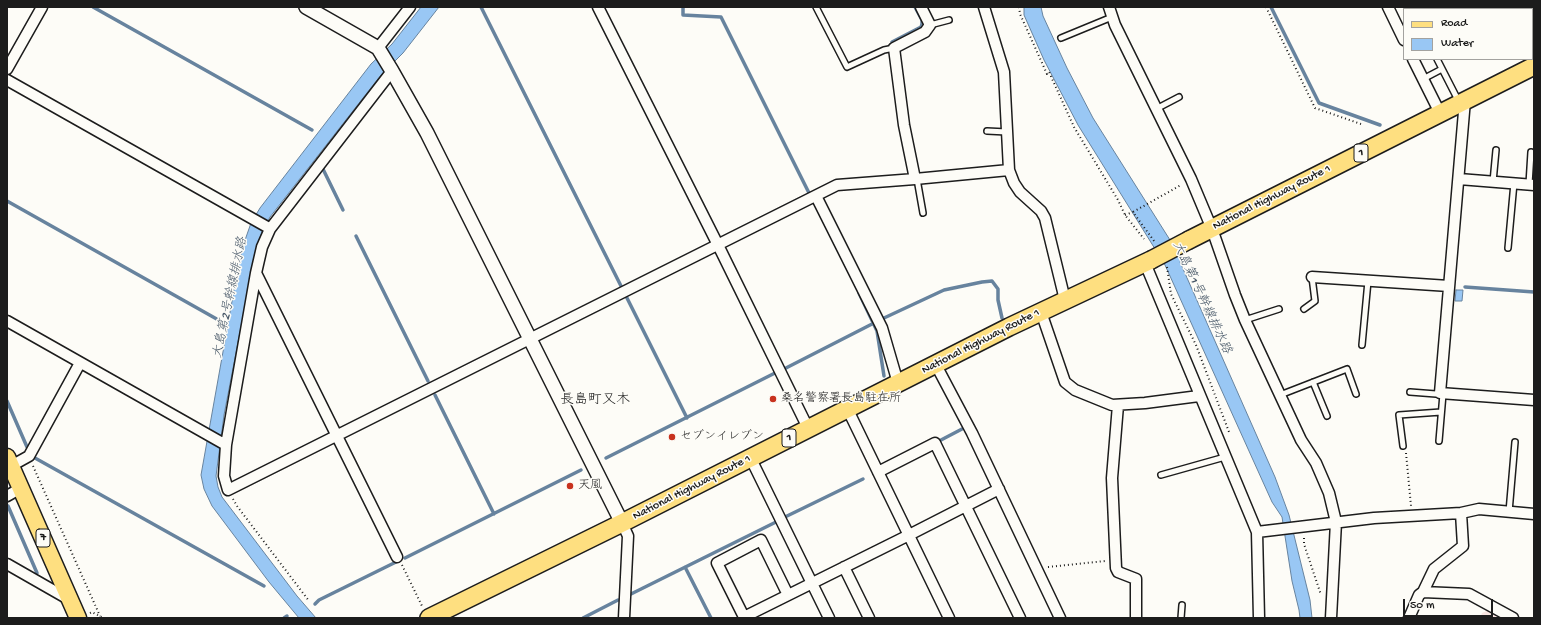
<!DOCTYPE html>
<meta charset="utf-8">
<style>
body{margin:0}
#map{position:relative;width:1541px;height:625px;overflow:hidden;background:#fdfcf7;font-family:"Gochi Hand",sans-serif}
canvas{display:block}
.frame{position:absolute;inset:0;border:8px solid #1c1c1c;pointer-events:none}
.legend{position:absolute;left:1403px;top:8px;width:130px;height:52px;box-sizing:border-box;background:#fdfcf7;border:1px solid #a3a29f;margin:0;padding:5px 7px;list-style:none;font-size:12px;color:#1c1c1c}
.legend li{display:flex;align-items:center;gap:8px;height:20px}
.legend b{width:20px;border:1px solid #a3a29f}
.scale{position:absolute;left:1403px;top:599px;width:90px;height:18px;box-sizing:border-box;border:2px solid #1c1c1c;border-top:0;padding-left:5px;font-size:12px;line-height:14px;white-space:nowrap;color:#1c1c1c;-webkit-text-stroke:3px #fdfcf7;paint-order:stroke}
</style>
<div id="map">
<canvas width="1541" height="625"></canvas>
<div class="frame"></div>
<ul class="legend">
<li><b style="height:5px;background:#fedf80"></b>Road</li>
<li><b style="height:11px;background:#99c7f4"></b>Water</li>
</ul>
<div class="scale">50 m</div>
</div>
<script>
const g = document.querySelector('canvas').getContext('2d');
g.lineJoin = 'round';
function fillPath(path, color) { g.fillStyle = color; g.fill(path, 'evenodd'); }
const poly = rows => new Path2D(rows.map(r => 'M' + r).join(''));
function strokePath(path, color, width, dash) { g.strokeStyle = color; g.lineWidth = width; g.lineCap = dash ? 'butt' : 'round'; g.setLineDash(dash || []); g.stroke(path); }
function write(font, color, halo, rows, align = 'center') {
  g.font = font + ' "Gochi Hand","Klee One",sans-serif'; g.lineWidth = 3; g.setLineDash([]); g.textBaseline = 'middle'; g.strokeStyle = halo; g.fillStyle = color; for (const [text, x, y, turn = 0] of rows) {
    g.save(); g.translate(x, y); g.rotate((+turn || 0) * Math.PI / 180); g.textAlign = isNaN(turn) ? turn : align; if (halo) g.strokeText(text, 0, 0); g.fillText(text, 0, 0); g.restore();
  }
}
fillPath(poly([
 [1489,610,1504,618,1480,618,1482,613]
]), '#f8e5e1');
const water = poly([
 [421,7,439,7,403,53,381,75,270,217,262,232,256,249,224,415,216,476,218,487,222,497,297,596,316,618,299,618,269,582,212,506,204,489,201,475,239,262,244,243,251,223,260,208,371,64,392,44,421,7],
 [1024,7,1041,7,1043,16,1067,68,1093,118,1182,259,1180,262,1275,477,1289,515,1310,600,1312,618,1300,618,1299,610,1292,581,1282,517,1272,502,1165,265,1078,125,1044,60,1024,15,1024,7],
 [1456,290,1463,290,1462,301,1455,301,1456,290]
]);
fillPath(water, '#99c7f4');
strokePath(water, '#67839e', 1);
strokePath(poly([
 [93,7,312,130],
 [481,7,621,286],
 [683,7,683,15,721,17,809,193],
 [1271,7,1319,103,1380,125],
 [1468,9,1472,7],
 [892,42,921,27,922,24,922,20,915,7],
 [322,167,343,210],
 [7,201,222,322],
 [356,236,428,381],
 [1465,287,1534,292],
 [859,293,877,331,884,376],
 [626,296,687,418],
 [884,318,944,290,982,282,992,281,998,289,998,300,1002,318],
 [784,369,874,323],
 [435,395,494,514],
 [7,401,27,447],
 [941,440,962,429],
 [35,458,264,586],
 [606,458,775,373],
 [8,506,37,573],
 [785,517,863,479],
 [405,558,581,470],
 [685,567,711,618],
 [631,594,778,521],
 [315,604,319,600,396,562],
 [284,618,287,616],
 [583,618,618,600]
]), '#67839e', 3.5);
const service = poly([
 [816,7,847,67,884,50,894,48],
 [930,25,949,20],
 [1061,38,1112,17],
 [1437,59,1459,102],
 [1423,79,1442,69],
 [1156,109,1179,97],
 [987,131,1007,132],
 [917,179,923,213],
 [1493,182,1496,150],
 [1529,184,1531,152],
 [1508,248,1514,183],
 [1304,309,1315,301,1312,277],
 [1245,320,1279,309],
 [1362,345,1368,281],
 [1313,382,1327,416],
 [1410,392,1436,394,1440,393],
 [1280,395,1347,369,1356,394],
 [1439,441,1443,394],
 [1403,446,1399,415,1441,412],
 [1161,475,1225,457],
 [1509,512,1515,442],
 [1181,618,1182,605]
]);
const minor = poly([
 [598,7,718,245,808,428],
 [984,7,1004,72,1009,170,1014,183,1020,192,1041,211,1045,218,1065,300],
 [1109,7,1115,25,1191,179,1212,229,1235,295,1245,320,1301,440,1316,463,1329,493,1336,522,1331,618],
 [1388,7,1404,40],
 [378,48,410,7],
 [1413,59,1440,113],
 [7,69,42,7],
 [392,71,270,229,262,247,256,273,397,557],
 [7,80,269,228],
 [1465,100,1440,393,1534,400],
 [915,179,904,125,894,48,925,32,930,25,921,7],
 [1459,179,1534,185],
 [816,196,882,328,898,383],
 [1145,263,1257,532,1259,618],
 [256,273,226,445,224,476,228,490,837,185,915,179,1009,170],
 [1312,277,1449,286],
 [1041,312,1065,382,1075,390,1112,405,1145,403,1199,396],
 [7,321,226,445],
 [936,365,972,433,1060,618],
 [1118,405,1112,478,1116,568,1118,572,1136,579,1136,618],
 [847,408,949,618],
 [750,457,829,618],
 [11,466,29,456,80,363],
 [878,472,935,443,1020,618],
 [7,496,21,488],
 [622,523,628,536,624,618],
 [1257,532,1374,518,1461,513,1479,509,1534,514],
 [7,564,70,600],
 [844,567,869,618],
 [1423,592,1469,594,1513,618],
 [788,595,761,540,717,563,744,617,909,535,999,489],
 [1409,618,1419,595,1423,592,1434,569,1463,546,1461,513]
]);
const tertiary = poly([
 [306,7,378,48,392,71,427,133,622,523]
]);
const primary = poly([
 [7,457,78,618]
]);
const trunk = poly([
 [1189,240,1534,66],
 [429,618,622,523,1009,327,1151,260]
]);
strokePath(service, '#1c1c1c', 8);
strokePath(minor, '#1c1c1c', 13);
strokePath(tertiary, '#1c1c1c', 16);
strokePath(primary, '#1c1c1c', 19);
strokePath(trunk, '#1c1c1c', 20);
strokePath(poly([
 [1019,7,1020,14,1047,74,1049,72,1074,127,1118,200,1125,215,1144,239],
 [1266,7,1315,108,1361,124],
 [1125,215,1133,212],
 [1154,241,1133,212,1181,185],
 [1167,267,1171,294,1196,345,1229,432],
 [1406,453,1411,506],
 [33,466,100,616],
 [233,499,237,506,309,601],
 [1304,538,1304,544,1321,595],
 [402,565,422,606],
 [1048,567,1105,561],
 [90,613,92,612,103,618]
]), '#1c1c1c', 2, [1, 3]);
strokePath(service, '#fdfcf7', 5);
strokePath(minor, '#fdfcf7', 10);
strokePath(tertiary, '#fdfcf7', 13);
strokePath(primary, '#fedf80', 16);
strokePath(trunk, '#fedf80', 17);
const trunkBridge = poly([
 [1151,260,1189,240]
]);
strokePath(trunkBridge, '#1c1c1c', 20, []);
strokePath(trunkBridge, '#fedf80', 17);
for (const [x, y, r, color] of [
 [773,399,4,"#c8321e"],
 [672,437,4,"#c8321e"],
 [570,486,4,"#c8321e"]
]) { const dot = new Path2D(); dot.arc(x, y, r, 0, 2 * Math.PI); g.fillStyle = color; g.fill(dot); strokePath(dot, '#fdfcf7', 1.5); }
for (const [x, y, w] of [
 [1361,153,14],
 [789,438,14],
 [43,538,14]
]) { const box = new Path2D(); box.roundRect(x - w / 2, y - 9, w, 18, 3); g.fillStyle = '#fdfcf7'; g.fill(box); strokePath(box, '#1c1c1c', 1); }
write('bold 11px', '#1c1c1c', null, [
 ["1",1361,153],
 ["1",789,438],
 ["7",43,538]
]);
write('12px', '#1c1c1c', '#fdfcf7', [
 ["National Highway Route 1",1272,198,-27],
 ["National Highway Route 1",981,342,-27],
 ["National Highway Route 1",692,488,-27]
]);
write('12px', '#1c1c1c', '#fdfcf7', [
 ["桑名警察署長島駐在所",781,399],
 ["セブンイレブン",680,437],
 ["天風",578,486]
], 'left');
write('italic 13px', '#485868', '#fdfcf7', [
 ["大島第2号幹線排水路",231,298,-78],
 ["大島第1号幹線排水路",1201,298,65]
]);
write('14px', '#1c1c1c', '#fdfcf7', [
 ["長島町又木",595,401]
]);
</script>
